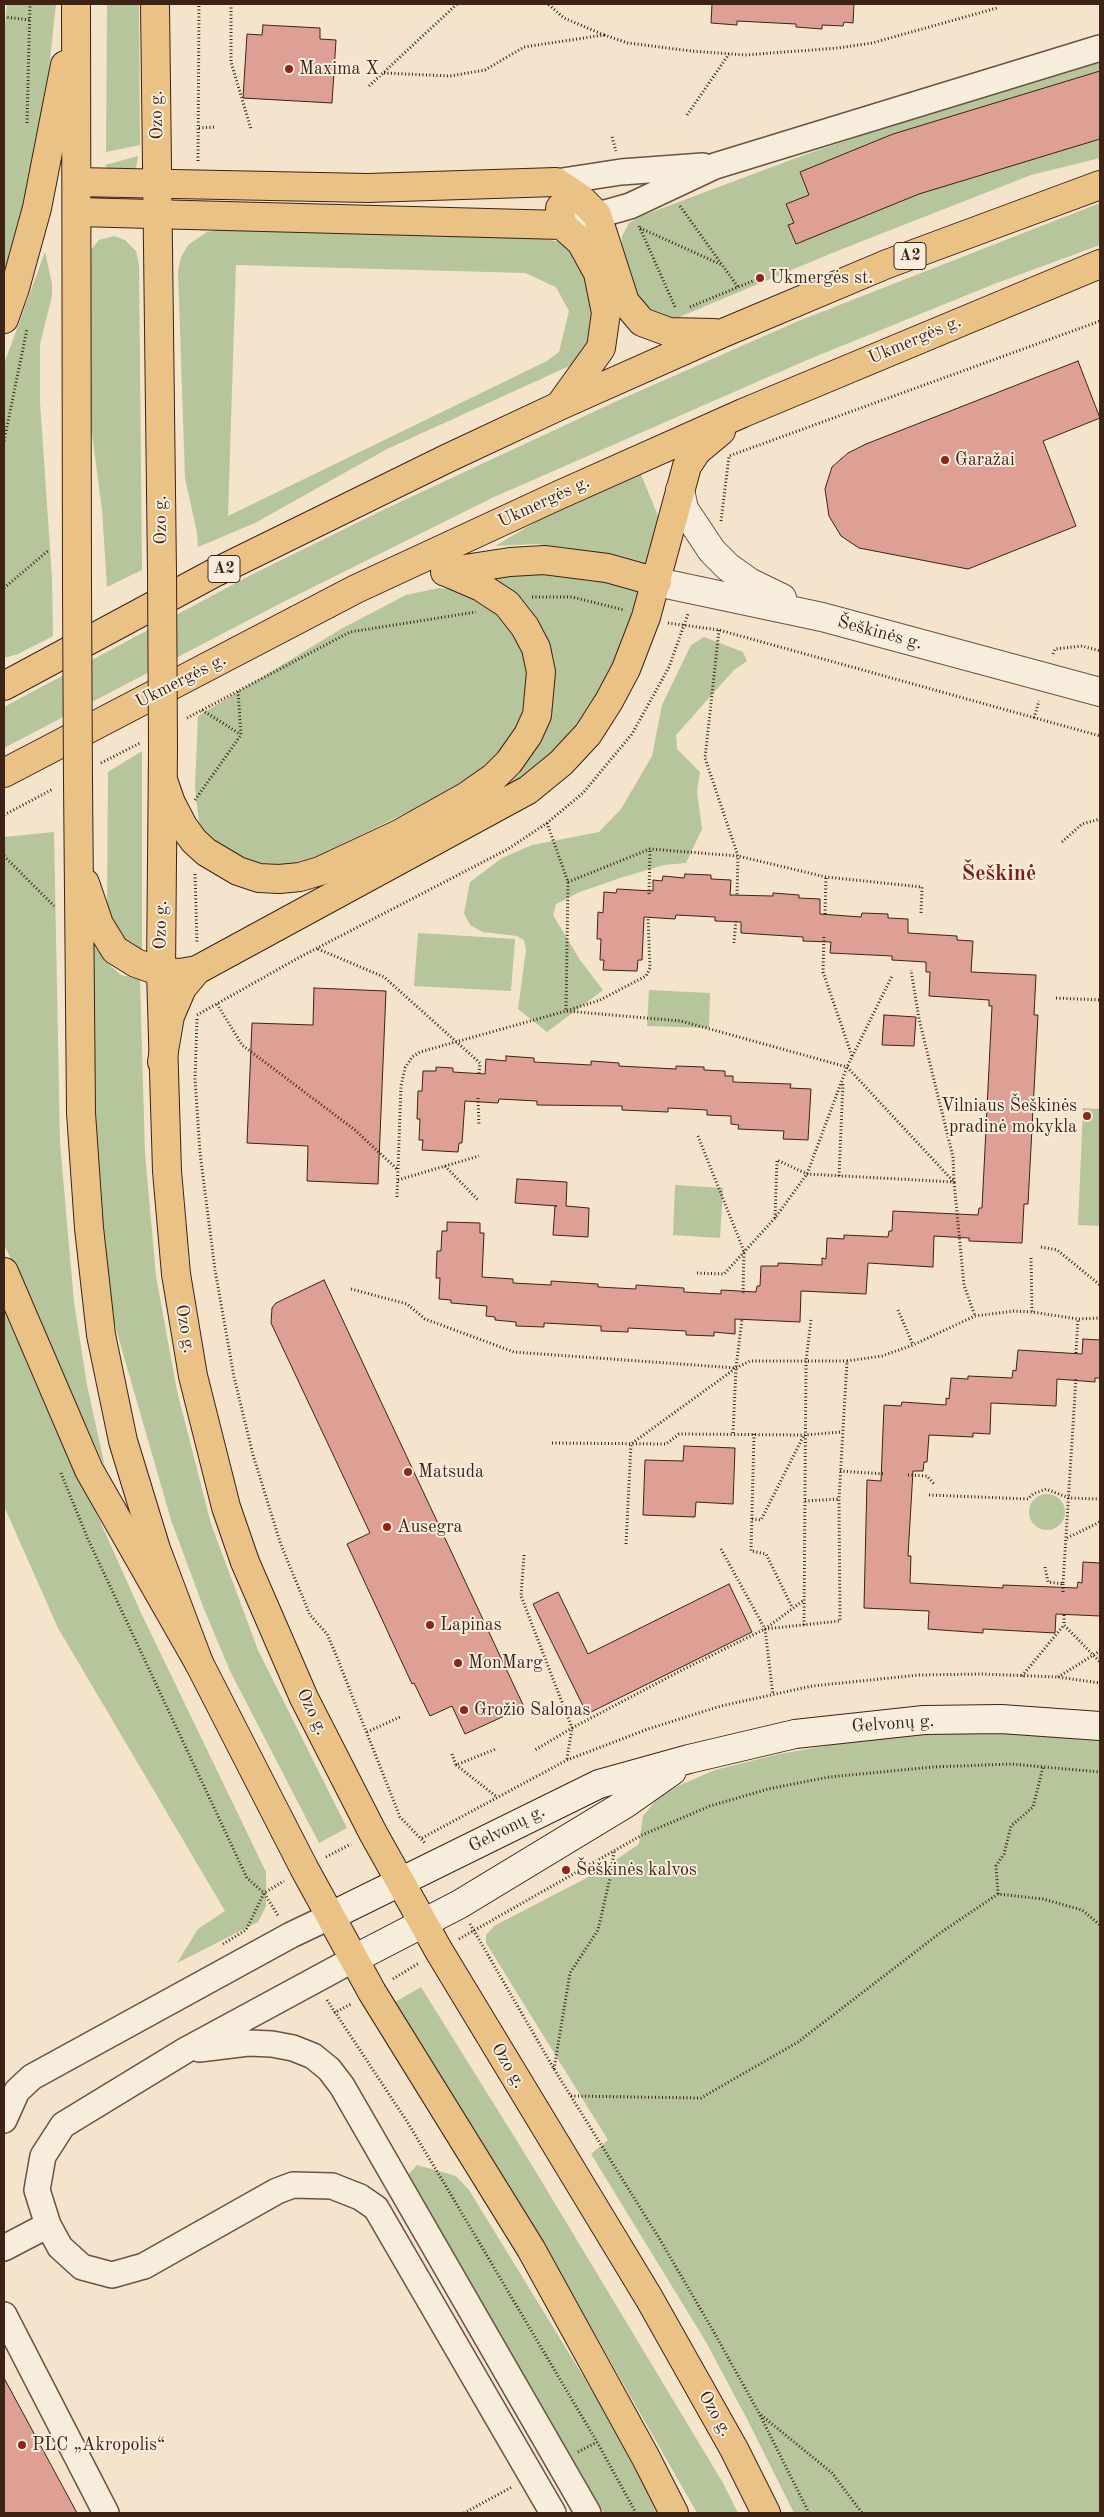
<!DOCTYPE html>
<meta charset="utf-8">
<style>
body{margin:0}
#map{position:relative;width:1104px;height:2517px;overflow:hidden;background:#f3e4cb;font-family:"Old Standard TT",serif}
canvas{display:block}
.frame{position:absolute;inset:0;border:5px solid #3d2216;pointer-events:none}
</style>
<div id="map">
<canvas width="1104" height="2517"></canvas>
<div class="frame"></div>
</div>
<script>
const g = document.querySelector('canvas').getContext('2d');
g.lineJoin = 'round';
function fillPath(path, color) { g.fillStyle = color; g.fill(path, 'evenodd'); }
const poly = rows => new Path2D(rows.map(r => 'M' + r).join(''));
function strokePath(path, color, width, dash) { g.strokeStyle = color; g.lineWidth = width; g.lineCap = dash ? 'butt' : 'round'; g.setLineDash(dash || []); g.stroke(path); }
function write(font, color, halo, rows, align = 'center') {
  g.font = font + ' "Old Standard TT",serif'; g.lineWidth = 4; g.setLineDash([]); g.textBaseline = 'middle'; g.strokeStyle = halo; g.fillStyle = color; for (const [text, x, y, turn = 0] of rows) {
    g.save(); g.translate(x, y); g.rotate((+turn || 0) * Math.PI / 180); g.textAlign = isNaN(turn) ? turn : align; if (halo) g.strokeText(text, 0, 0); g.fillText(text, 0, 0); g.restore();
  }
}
fillPath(poly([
 [7,4,56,4,43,125,32,181,4,282,4,36],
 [107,4,139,4,140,145,106,152],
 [1100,58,1100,158,1031,175,837,251,672,320,649,318,620,262,622,236,629,223,644,215,804,155,929,112],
 [138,156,136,168,129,173,109,170,105,165],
 [1100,203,1100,245,994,284,807,360,494,497,283,602,4,748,4,707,249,576,385,509,617,401,796,322],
 [222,229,453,233,547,239,562,243,573,250,589,278,595,330,593,346,576,363,387,449,255,523,198,547,197,533,185,478,178,271,181,257,188,245,207,232],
 [236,265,525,273,556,287,569,311,559,352,547,361,228,516],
 [114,236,125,240,136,251,139,265,142,570,107,587,102,510,90,418,90,251,99,240],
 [45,252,52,284,52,296,40,344,40,402,52,578,53,636,18,654,4,658,4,364],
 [640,472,665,533,653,570,598,554,566,548,537,544,495,546,539,520],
 [554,568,641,590,623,645,583,720,559,749,531,775,475,811,552,675,476,574],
 [439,588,455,590,471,597,504,620,518,639,526,659,527,687,523,710,514,732,497,754,481,770,444,794,314,858,290,865,269,867,233,859,205,834,199,823,195,787,198,716,341,629,406,595],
 [704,637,743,652,747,661,734,670,676,735,677,749,700,772,697,792,702,829,686,863,664,865,620,878,580,892,556,904,553,915,580,960,603,990,547,1032,518,1009,526,950,524,940,517,936,483,932,470,925,464,913,470,882,502,858,532,845,599,832,621,809,652,756,662,705,691,645],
 [142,751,142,951,124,943,107,911,108,772],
 [54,832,60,1143,74,1302,87,1385,105,1467,4,1244,4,837],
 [418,933,515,939,511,991,414,986],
 [93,943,104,960,121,975,140,979,145,1153,156,1276,177,1391,211,1524,258,1650,347,1828,319,1843,230,1671,204,1609,171,1520,114,1322,103,1246,95,1125],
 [649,990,710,993,709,1028,647,1026],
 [1083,1108,1100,1109,1100,1226,1078,1225],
 [675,1185,723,1188,720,1238,673,1235],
 [4,1307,142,1615,266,1872,266,1906,258,1922,177,1963,198,1929,225,1911,58,1628,4,1506],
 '1029 1512a18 18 0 1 1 36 0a18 18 0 1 1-36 0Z',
 [943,1733,1020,1734,1100,1741,1100,2513,794,2513,746,2417,706,2342,591,2154,608,2140,486,1943,486,1935,494,1926,600,1871,639,1844,643,1816,657,1799,678,1786,715,1770,779,1754,855,1741],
 [421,1987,530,2162,723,2483,738,2513,697,2513,559,2271,395,2002],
 [417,2165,456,2176,469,2190,594,2394,659,2513,604,2513,408,2175]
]), '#b6c59b');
const building = poly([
 [712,4,854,4,853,23,844,22,843,26,822,25,822,29,796,27,796,24,737,21,737,25,711,23,712,4],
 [263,25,320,28,320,39,336,40,332,103,243,98,247,34,262,35,263,25],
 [1100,71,1100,139,919,194,796,244,788,225,794,223,786,204,809,195,800,172,893,134,1100,71],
 [1078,361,1100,418,1043,441,1076,526,968,569,859,548,841,536,829,516,825,489,832,467,848,453,866,444,1078,361],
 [685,874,711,875,711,879,731,880,730,895,773,896,773,893,799,895,799,898,820,899,820,914,861,917,862,913,888,914,888,918,908,919,908,933,957,936,957,940,973,941,971,972,1036,975,1034,1015,1038,1015,1028,1204,1024,1204,1022,1243,969,1241,969,1238,934,1236,933,1267,868,1263,866,1294,801,1291,800,1322,735,1319,735,1334,714,1332,714,1336,686,1335,686,1331,628,1328,628,1332,601,1331,601,1326,544,1323,544,1327,516,1326,516,1322,495,1320,495,1317,486,1316,487,1306,451,1303,451,1300,439,1299,440,1278,436,1278,437,1251,441,1251,442,1231,447,1231,447,1222,480,1223,480,1233,484,1233,482,1277,513,1279,513,1283,551,1285,551,1281,598,1284,598,1287,636,1289,636,1285,684,1288,684,1292,721,1294,721,1290,756,1292,757,1286,760,1286,761,1266,778,1266,778,1263,822,1265,822,1258,826,1259,827,1238,844,1239,844,1235,888,1237,889,1231,892,1231,893,1211,978,1215,979,1208,982,1208,985,1149,991,1027,992,1006,989,1006,989,1000,929,996,930,972,926,972,926,962,892,960,892,956,830,953,831,942,803,941,803,937,741,933,741,922,715,921,715,917,676,915,675,919,644,917,642,960,638,960,637,971,603,970,604,960,600,960,601,939,597,939,598,912,603,913,604,892,616,893,617,889,653,891,653,880,662,881,663,876,684,878,685,874],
 [314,988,386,991,378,1184,307,1181,308,1146,247,1143,252,1023,313,1025,314,988],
 [884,1015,916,1017,914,1046,882,1045,884,1015],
 [506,1056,534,1058,534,1062,591,1065,591,1061,619,1063,619,1066,676,1069,676,1066,704,1067,704,1070,725,1071,725,1076,733,1076,733,1082,791,1084,790,1088,811,1089,808,1140,783,1139,784,1131,738,1129,739,1125,731,1124,731,1116,707,1115,707,1110,668,1108,668,1112,622,1110,622,1106,537,1105,537,1101,499,1099,498,1103,465,1101,462,1143,459,1143,458,1152,422,1150,423,1140,419,1140,420,1119,417,1119,418,1091,422,1091,423,1071,436,1071,436,1067,453,1068,453,1072,485,1074,486,1059,506,1061,506,1056],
 [517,1179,567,1182,566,1206,589,1208,588,1237,553,1235,555,1206,557,1206,515,1203,517,1179],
 [324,1280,524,1707,465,1734,452,1706,430,1716,414,1683,412,1684,347,1544,370,1533,271,1323,272,1308,276,1303,324,1280],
 [1083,1339,1100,1340,1100,1378,1095,1378,1095,1382,1057,1379,1056,1406,991,1403,990,1434,973,1433,973,1437,929,1435,927,1462,924,1462,923,1471,913,1471,908,1556,911,1556,910,1583,1003,1588,1003,1585,1077,1588,1078,1582,1082,1583,1083,1562,1100,1563,1100,1616,1056,1614,1055,1633,983,1629,983,1633,928,1629,929,1611,864,1608,867,1480,881,1481,884,1405,901,1406,902,1402,946,1405,946,1398,949,1399,951,1378,968,1379,968,1376,1012,1378,1013,1370,1016,1371,1018,1350,1082,1354,1083,1339],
 [684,1446,735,1448,733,1504,696,1502,695,1517,643,1515,645,1460,683,1461,684,1446],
 [729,1584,752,1632,587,1714,533,1604,558,1592,588,1654,729,1584],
 [4,2378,77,2513,4,2513,4,2378]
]);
fillPath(building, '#de9f95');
strokePath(building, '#3d2216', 1);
const minor = poly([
 [556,182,621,172,703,166],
 [562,225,630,206,715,166,1100,48],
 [354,1959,186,2050,63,2125,43,2156,37,2190,48,2225,60,2247,82,2267,112,2275,144,2266,277,2191,293,2185,332,2186,360,2197,376,2208,553,2513],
 [199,2049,248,2043,272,2044,293,2048,313,2056,329,2069,342,2086,588,2513],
 [4,2120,17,2091,32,2077,291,1935,331,1916],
 [4,2248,48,2225],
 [4,2315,106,2513]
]);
const tertiary = poly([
 [680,490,684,509,712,551,728,567,749,582,782,598],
 [657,582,822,617,1100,692]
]);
const secondary = poly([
 [331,1916,599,1784,689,1759,795,1734,924,1720,1001,1719,1100,1726],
 [354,1959,460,1904,625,1804,672,1771]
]);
const primary = poly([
 [76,4,77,587],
 [155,4,162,572],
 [4,319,15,288,37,208,65,65],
 [163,749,161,972,167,1171,176,1274,193,1376,226,1507,245,1562,304,1698,373,1833,439,1951,649,2298,734,2449,766,2513],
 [78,782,81,1113,89,1228,101,1335,123,1441,156,1549,199,1663,304,1868,372,1992,531,2249,646,2458,674,2513],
 [85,883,99,924,115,950,136,963,161,972]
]);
const trunk = poly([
 [77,182,368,188,556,182,580,198,597,215,625,302,642,322,669,332,714,333],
 [560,208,562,225,581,242,598,273,606,313,601,348,560,405],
 [77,212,562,225],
 [445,572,510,562,544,560,607,568,657,582],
 [4,686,214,573,448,458,559,406,723,333,887,264,1100,185],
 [4,773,356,589,559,495,743,413,1100,264],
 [163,780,171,803,183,826,194,841,206,852,238,871,259,878,279,879,300,877,320,871,399,834,467,796,494,777,509,762,528,735,537,715,541,672,536,648,525,627,507,604,481,587,446,572],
 [161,972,180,973,197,970],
 [162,1062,170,1016,182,988,197,970,528,790,561,763,588,734,609,701,626,669,646,617,687,466,697,451,721,431],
 [4,1272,89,1470,199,1663]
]);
strokePath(minor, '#6a5243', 28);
strokePath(tertiary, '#6a5243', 30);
strokePath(secondary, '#3d2216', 30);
strokePath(primary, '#3d2216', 30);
strokePath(trunk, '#3d2216', 30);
strokePath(poly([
 [231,4,231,62,251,129],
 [4,17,30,20],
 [604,35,628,43,691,51,745,55,838,48,872,43,997,8],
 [384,73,450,76,485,70,524,47,604,35,564,18,548,4],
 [369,86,457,4],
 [687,115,729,54],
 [27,123,30,4],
 [199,128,216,127],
 [612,137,616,151],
 [198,161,199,4],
 [680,206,738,287],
 [639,226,676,309],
 [640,228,722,265],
 [690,307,760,278],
 [4,441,27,329],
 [721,521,729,456,1100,321],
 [4,588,49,550],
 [532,597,572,597,624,610],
 [668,623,719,630,1100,736],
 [719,630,705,758,738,856,737,895],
 [1053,654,1055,649,1082,646,1100,651],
 [202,710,240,734],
 [187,718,350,632,476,612],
 [1034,718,1039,701],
 [101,763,140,743],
 [195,800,241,735,238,691],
 [4,815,53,789],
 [547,823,568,882,566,1011,600,1000,646,976,650,968,648,918],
 [1062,842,1082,824,1100,819],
 [4,856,54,906],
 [195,874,197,943],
 [568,882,650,849,738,856,826,877,922,887,921,913],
 [649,894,650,849],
 [825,914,826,877],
 [824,937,823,972,852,1056],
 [734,943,736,919],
 [318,949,384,977,480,1063,479,1074],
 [1056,998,1100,1000],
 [217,1004,242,1045,355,1130,398,1170],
 [197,1015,300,957,508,849,547,823,583,793,632,734,669,667,688,614],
 [197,1019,195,1079,200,1153,215,1270,234,1377,253,1455,281,1545,310,1615,327,1634,336,1655,400,1817,425,1843],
 [478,1098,479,1126],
 [698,1136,744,1251,743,1295],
 [445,1166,478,1200],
 [839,1176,843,1082],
 [398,1180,479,1156],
 [397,1197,401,1086,405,1068,412,1057,420,1052,566,1011,681,1021,847,1067,954,1182,964,1285,975,1316],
 [775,1218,777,1160,807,1174,954,1182,953,1157,919,1019,911,970],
 [1041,1247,1057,1250,1100,1285],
 [1031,1258,1032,1312,1078,1319,1100,1318],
 [697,1273,724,1274,775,1218,807,1174,847,1067,892,976],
 [351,1289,407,1304,425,1319,514,1352,736,1368,750,1361,806,1361,811,1320],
 [898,1310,913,1345],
 [1076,1353,1078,1319],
 [733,1433,736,1368,742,1319],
 [754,1434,751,1551,766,1554,792,1607],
 [552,1443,666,1444,679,1434,805,1435,841,1432],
 [840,1471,885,1474],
 [61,1473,87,1537,247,1878,264,1893,279,1917],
 [908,1475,927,1476,935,1485],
 [929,1495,1028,1499,1033,1494,1046,1489,1069,1498,1100,1499],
 [805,1501,839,1499],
 [752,1519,761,1520,804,1435],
 [1067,1538,1100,1522],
 [626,1544,631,1444,736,1368],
 [721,1549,765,1629,840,1621,839,1499,847,1361,882,1356,913,1345,975,1316,1014,1311,1032,1312],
 [524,1555,521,1596,572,1728,535,1750],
 [1045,1567,1048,1582,1063,1584,1076,1377],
 [1063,1584,1063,1592],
 [1064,1615,1064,1625,1100,1662],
 [804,1625,806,1361,847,1361],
 [765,1629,773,1695],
 [1022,1676,1064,1625],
 [1058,1677,1100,1651],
 [367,1732,400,1717],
 [452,1754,456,1765,496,1749],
 [567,1759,572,1728,682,1670,765,1629,804,1600],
 [456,1765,497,1797],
 [422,1838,567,1760,648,1729,721,1706,812,1686,919,1675,983,1674,1057,1677,1100,1683],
 [326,1857,351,1844],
 [998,1894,996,1866,1004,1854,1011,1826,1033,1807,1043,1767],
 [470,1924,554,2069,659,2238,711,2327,759,2413,809,2513],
 [459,1939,642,1835,710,1806,768,1789,829,1777,933,1767,1011,1764,1100,1772],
 [223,1944,246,1930,264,1893,284,1881],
 [393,1979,419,1963],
 [327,2000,408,2123,447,2188,597,2442,636,2513],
 [334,2013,351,2004],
 [554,2069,570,1973,598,1930,610,1878,614,1852],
 [571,2096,701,2098,798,2042,940,1933,998,1894,1043,1899,1082,1910,1100,1925],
 [761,2415,832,2473,862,2513],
 [578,2452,597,2442],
 [464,2513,512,2487]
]), '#3d2216', 3, [1, 2.5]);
strokePath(minor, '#f7eddd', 25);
strokePath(tertiary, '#f7eddd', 28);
strokePath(secondary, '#f7eddd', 28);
strokePath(primary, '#eac286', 28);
strokePath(trunk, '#eac286', 28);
const primaryBridge = poly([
 [162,572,163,749],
 [77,587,78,782]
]);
strokePath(primaryBridge, '#3d2216', 30, []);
strokePath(primaryBridge, '#eac286', 28);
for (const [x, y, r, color] of [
 [289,69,5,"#8f2418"],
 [760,278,5,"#8f2418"],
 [945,460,5,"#8f2418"],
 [1087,1116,5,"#8f2418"],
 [408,1472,5,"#8f2418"],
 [387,1527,5,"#8f2418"],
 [430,1625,5,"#8f2418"],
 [458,1663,5,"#8f2418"],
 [464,1710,5,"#8f2418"],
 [566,1870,5,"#8f2418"],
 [22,2445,5,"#8f2418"]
]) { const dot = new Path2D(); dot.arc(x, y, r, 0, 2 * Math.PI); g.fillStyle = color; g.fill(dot); strokePath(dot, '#f7eddd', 2); }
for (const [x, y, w] of [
 [910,256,32],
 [224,569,32]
]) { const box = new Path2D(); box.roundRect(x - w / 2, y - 13.5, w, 27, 4); g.fillStyle = '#f7eddd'; g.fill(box); strokePath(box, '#3d2216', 1); }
write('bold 16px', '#3d2216', null, [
 ["A2",910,256],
 ["A2",224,569]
]);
write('18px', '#3d2216', '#f7eddd', [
 ["Maxima X",299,69],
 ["Ukmergės st.",770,278],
 ["Garažai",955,460],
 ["Vilniaus Šeškinės",1077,1106,"right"],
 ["pradinė mokykla",1077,1127,"right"],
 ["Matsuda",418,1472],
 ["Ausegra",397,1527],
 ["Lapinas",440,1625],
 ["MonMarg",468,1663],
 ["Grožio Salonas",474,1710],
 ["Šeškinės kalvos",576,1870],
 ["PLC „Akropolis“",32,2445]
], 'left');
write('18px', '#3d2216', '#f7eddd', [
 ["Ozo g.",157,115,-91],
 ["Ukmergės g.",915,340,-23],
 ["Ukmergės g.",544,502,-25],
 ["Ozo g.",161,520,-91],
 ["Šeškinės g.",880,633,15],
 ["Ukmergės g.",181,681,-27],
 ["Ozo g.",161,925,-89],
 ["Ozo g.",185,1329,80],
 ["Ozo g.",312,1712,64],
 ["Gelvonų g.",893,1724,-4],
 ["Gelvonų g.",507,1829,-27],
 ["Ozo g.",508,2066,59],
 ["Ozo g.",715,2414,60]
]);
write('bold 22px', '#7a1f14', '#f7eddd', [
 ["Šeškinė",999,874]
]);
</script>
